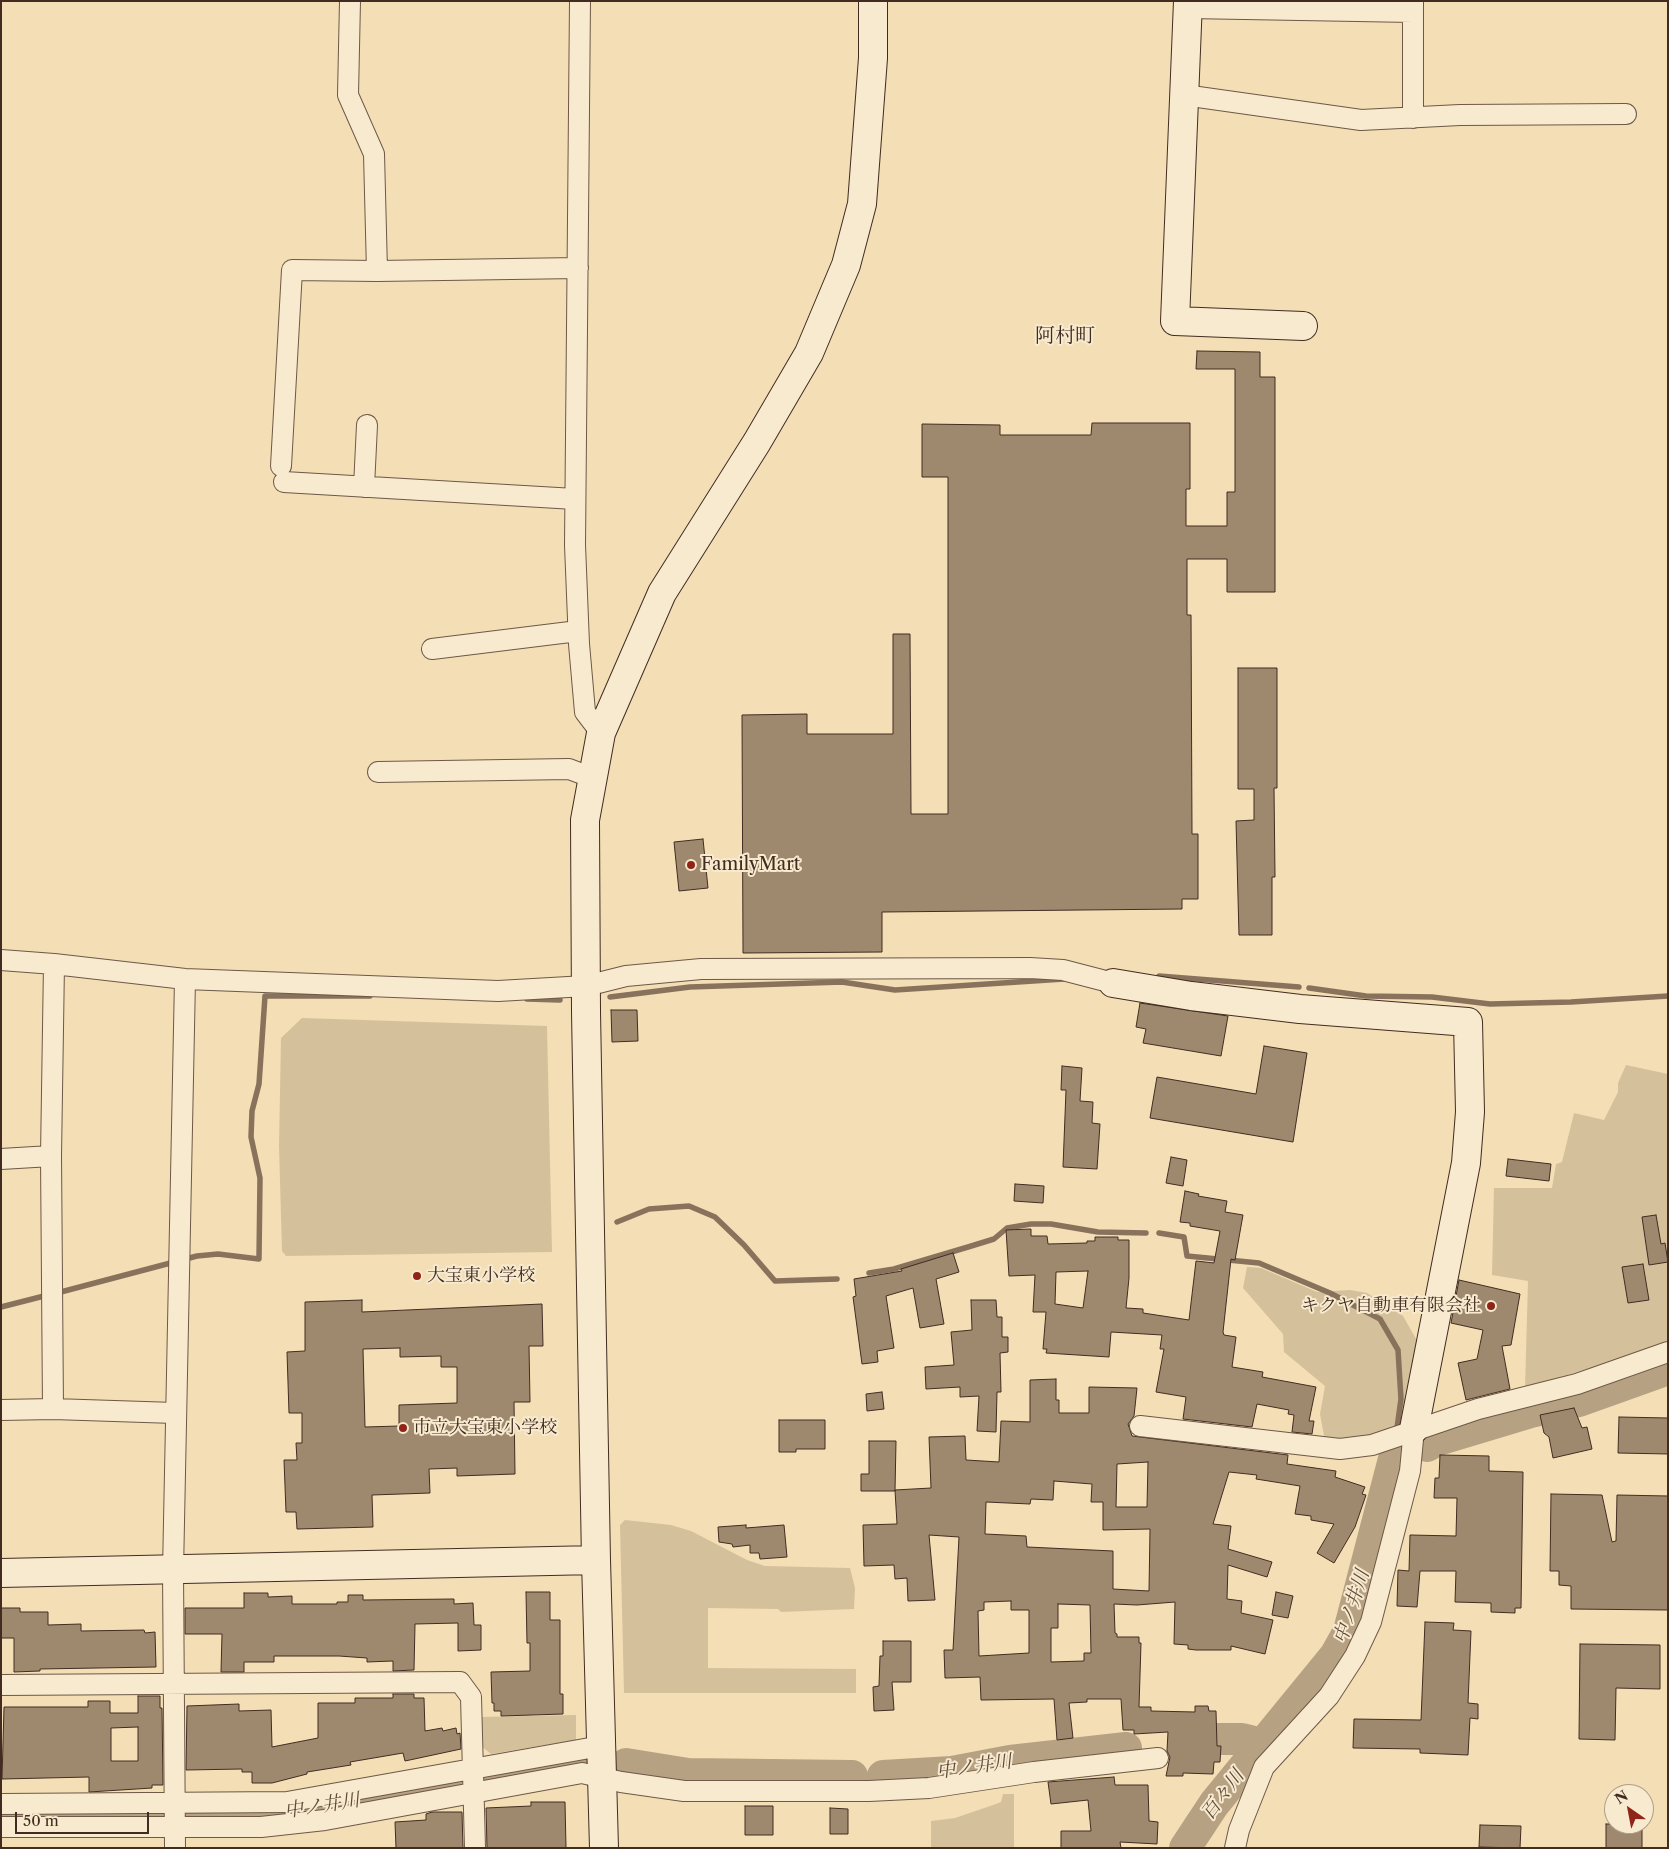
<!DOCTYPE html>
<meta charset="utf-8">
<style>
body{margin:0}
#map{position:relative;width:1669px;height:1849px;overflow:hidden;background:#f3deb5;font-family:"Libre Caslon Text",serif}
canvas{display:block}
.frame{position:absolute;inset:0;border:2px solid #422c22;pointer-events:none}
.north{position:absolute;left:1604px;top:1784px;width:50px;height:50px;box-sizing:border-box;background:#f7eacf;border:1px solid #af9e8a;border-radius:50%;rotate:327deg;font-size:14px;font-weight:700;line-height:20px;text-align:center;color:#422c22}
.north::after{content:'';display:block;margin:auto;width:18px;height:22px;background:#8f2418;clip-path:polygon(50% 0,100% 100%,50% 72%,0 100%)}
.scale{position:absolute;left:15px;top:1812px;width:134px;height:22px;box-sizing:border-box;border:2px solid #422c22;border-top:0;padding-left:6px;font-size:15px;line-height:18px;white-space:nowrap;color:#422c22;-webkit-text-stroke:4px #f7eacf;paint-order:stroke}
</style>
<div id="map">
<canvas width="1669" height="1849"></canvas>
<div class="frame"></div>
<div class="north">N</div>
<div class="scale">50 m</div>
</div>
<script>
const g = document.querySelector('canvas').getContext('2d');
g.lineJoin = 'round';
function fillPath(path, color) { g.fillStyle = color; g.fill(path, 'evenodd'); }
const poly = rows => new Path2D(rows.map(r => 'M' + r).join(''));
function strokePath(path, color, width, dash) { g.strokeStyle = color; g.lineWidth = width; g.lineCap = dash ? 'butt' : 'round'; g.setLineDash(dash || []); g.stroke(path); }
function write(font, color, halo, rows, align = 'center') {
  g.font = font + ' "Libre Caslon Text","Noto Serif JP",serif'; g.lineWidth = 4; g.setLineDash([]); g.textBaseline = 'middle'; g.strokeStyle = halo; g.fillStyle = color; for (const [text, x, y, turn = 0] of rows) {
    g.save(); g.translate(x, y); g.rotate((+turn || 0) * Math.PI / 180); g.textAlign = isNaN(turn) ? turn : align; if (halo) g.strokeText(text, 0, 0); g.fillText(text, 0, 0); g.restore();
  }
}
fillPath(poly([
 [302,1018,547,1026,552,1252,286,1256,282,1251,279,1146,281,1038],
 [1626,1065,1668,1074,1668,1344,1525,1388,1528,1281,1492,1275,1494,1188,1552,1188,1556,1164,1562,1162,1574,1113,1604,1120,1618,1092,1618,1083],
 [1247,1267,1261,1268,1317,1292,1350,1290,1367,1293,1403,1316,1419,1344,1402,1427,1362,1441,1325,1441,1320,1414,1325,1386,1284,1352,1283,1334,1243,1288],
 [625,1520,671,1525,691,1531,747,1560,765,1566,850,1568,855,1588,854,1609,781,1612,778,1609,708,1608,708,1668,856,1669,856,1693,624,1693,620,1525],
 [576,1715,576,1740,491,1754,480,1745,480,1717],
 [1003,1794,1014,1794,1014,1848,931,1848,931,1821,955,1818,993,1805,1001,1802]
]), '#d5c09c');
strokePath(poly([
 [1159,976,1299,987],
 [1309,988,1366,996,1432,997,1490,1004,1571,1002,1668,996],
 [610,997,690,987,842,982,895,990,1064,979],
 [527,999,560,1000],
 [617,1222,649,1209,689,1206,715,1217,744,1245,775,1281,837,1279],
 [1159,1233,1184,1237,1187,1256,1259,1263,1330,1293,1380,1319,1398,1350,1401,1399,1397,1428],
 [869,1273,894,1269,968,1247,994,1239,1007,1228,1031,1224,1051,1224,1098,1232,1146,1233],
 [57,1293,197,1256,218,1254,259,1259,260,1178,251,1137,252,1111,259,1084,265,996,370,996],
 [1,1307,48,1295]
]), '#88725c', 5.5);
strokePath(poly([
 [1427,1446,1438,1440,1531,1412,1579,1401,1668,1369],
 [1211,1739,1242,1739,1262,1744],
 [626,1764,688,1774,852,1776],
 [493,1776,575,1762],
 [883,1776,952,1772,1010,1761,1126,1748],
 [189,1814,287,1813,453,1784],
 [1,1816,156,1815],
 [1185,1848,1214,1804,1335,1656,1349,1631,1395,1455]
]), '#b7a183', 32);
const building = poly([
 [1197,351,1260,352,1260,377,1275,377,1275,592,1227,592,1227,559,1187,559,1187,615,1191,615,1192,834,1198,834,1198,899,1182,899,1182,909,882,912,882,952,743,953,742,715,807,714,807,734,893,734,893,634,910,634,911,814,948,814,948,477,922,477,922,424,1000,425,1000,435,1091,435,1092,423,1190,423,1190,489,1186,489,1186,526,1227,526,1227,492,1235,492,1235,369,1196,369,1197,351],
 [1238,668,1277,668,1277,788,1274,788,1275,877,1272,877,1272,935,1239,935,1236,821,1254,820,1254,789,1238,789,1238,668],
 [703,839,708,888,679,891,674,842,703,839],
 [1140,1003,1228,1016,1221,1056,1143,1043,1146,1029,1136,1027,1140,1003],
 [611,1010,637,1010,638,1041,612,1042,611,1010],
 [1264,1046,1307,1053,1293,1142,1150,1118,1157,1077,1256,1094,1264,1046],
 [1062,1066,1082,1068,1080,1101,1093,1102,1092,1123,1100,1124,1097,1169,1063,1167,1066,1090,1061,1090,1062,1066],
 [1171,1157,1187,1160,1183,1186,1166,1183,1171,1157],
 [1508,1159,1551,1164,1549,1181,1506,1176,1508,1159],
 [1015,1184,1044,1186,1043,1203,1014,1201,1015,1184],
 [1185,1191,1199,1194,1198,1196,1227,1201,1225,1212,1243,1215,1235,1260,1231,1259,1223,1332,1224,1335,1236,1337,1232,1367,1263,1372,1262,1377,1316,1387,1309,1421,1314,1421,1312,1434,1292,1432,1294,1415,1288,1414,1289,1410,1257,1404,1252,1427,1183,1419,1186,1397,1156,1392,1164,1349,1160,1349,1162,1335,1111,1332,1109,1357,1046,1353,1047,1349,1043,1349,1046,1312,1033,1312,1035,1275,1009,1276,1006,1230,1031,1229,1031,1236,1047,1236,1048,1244,1087,1243,1087,1241,1095,1241,1095,1237,1118,1237,1118,1240,1129,1240,1129,1278,1126,1308,1143,1309,1143,1313,1189,1320,1196,1261,1214,1263,1220,1231,1190,1226,1190,1223,1180,1222,1185,1191],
 [1088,1271,1083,1308,1055,1304,1056,1272,1088,1271],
 [1656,1215,1661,1244,1665,1243,1668,1262,1649,1265,1642,1217,1656,1215],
 [953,1253,959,1272,936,1279,944,1324,920,1328,913,1288,886,1296,894,1348,877,1351,878,1362,862,1364,853,1297,856,1296,854,1279,902,1271,901,1269,953,1253],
 [1643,1264,1649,1300,1628,1303,1622,1267,1643,1264],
 [1459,1280,1520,1294,1511,1345,1502,1346,1510,1389,1466,1400,1458,1363,1477,1359,1483,1330,1451,1323,1459,1280],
 [362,1300,362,1312,542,1304,543,1346,529,1346,530,1402,514,1402,515,1474,457,1476,457,1468,429,1469,430,1493,372,1495,373,1527,297,1529,296,1512,286,1512,284,1460,297,1460,296,1443,302,1443,302,1413,289,1413,287,1352,305,1351,305,1302,362,1300],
 [400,1348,400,1357,441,1356,441,1367,457,1367,457,1403,399,1405,399,1426,365,1427,363,1349,400,1348],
 [971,1300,996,1300,997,1317,1002,1317,1002,1337,1008,1337,1008,1352,1000,1353,1001,1392,997,1392,996,1432,977,1431,979,1396,960,1397,960,1387,926,1389,925,1367,954,1365,951,1332,972,1330,971,1300],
 [1056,1379,1056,1400,1059,1400,1059,1413,1089,1413,1089,1387,1137,1388,1134,1416,1128,1424,1132,1436,1288,1455,1287,1464,1336,1471,1335,1477,1365,1487,1362,1494,1366,1495,1355,1527,1334,1563,1317,1553,1334,1524,1311,1520,1311,1516,1295,1514,1300,1486,1256,1479,1257,1475,1229,1472,1213,1524,1231,1526,1228,1549,1272,1562,1267,1577,1228,1565,1227,1599,1242,1601,1241,1613,1273,1620,1265,1654,1231,1646,1231,1650,1196,1650,1188,1649,1188,1645,1174,1644,1175,1602,1137,1605,1114,1604,1115,1633,1117,1634,1117,1637,1139,1637,1139,1643,1141,1643,1139,1707,1151,1707,1151,1711,1195,1712,1195,1706,1208,1706,1209,1711,1216,1711,1217,1746,1221,1746,1220,1762,1214,1762,1213,1774,1183,1773,1183,1776,1166,1776,1170,1757,1167,1751,1168,1732,1134,1734,1134,1730,1123,1730,1121,1699,1087,1699,1087,1702,1069,1703,1073,1738,1057,1740,1054,1699,981,1700,980,1677,945,1678,944,1650,953,1650,959,1537,929,1535,935,1600,908,1601,907,1578,895,1579,894,1565,864,1566,863,1525,897,1524,895,1490,931,1488,929,1437,965,1436,966,1460,999,1462,1001,1421,1030,1422,1030,1380,1056,1379],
 [1148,1462,1147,1507,1116,1507,1117,1464,1148,1462],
 [1054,1481,1092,1484,1091,1502,1103,1502,1103,1530,1150,1529,1149,1591,1113,1589,1113,1551,1027,1547,1026,1536,985,1534,986,1502,1030,1504,1031,1499,1053,1500,1054,1481],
 [1011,1601,1011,1610,1029,1610,1029,1653,979,1656,978,1611,984,1610,984,1602,1011,1601],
 [1058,1604,1090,1605,1091,1653,1084,1653,1084,1661,1051,1662,1051,1628,1058,1628,1058,1604],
 [882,1392,884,1409,867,1411,866,1394,882,1392],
 [1574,1408,1582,1428,1587,1427,1592,1449,1553,1458,1549,1437,1544,1433,1540,1415,1574,1408],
 [1619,1417,1668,1418,1668,1454,1618,1453,1619,1417],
 [779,1420,825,1420,825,1449,796,1449,796,1452,779,1452,779,1420],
 [869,1441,896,1441,895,1491,861,1491,861,1474,869,1474,869,1441],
 [1440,1455,1489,1456,1489,1471,1523,1472,1521,1608,1515,1608,1515,1613,1491,1612,1491,1603,1455,1602,1456,1571,1420,1571,1417,1607,1397,1606,1398,1570,1409,1571,1410,1535,1456,1536,1457,1498,1434,1498,1435,1478,1439,1478,1440,1455],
 [1551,1494,1602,1495,1612,1542,1616,1541,1617,1495,1668,1496,1668,1610,1571,1609,1571,1586,1559,1585,1559,1571,1550,1571,1551,1494],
 [746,1525,746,1528,784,1525,787,1557,760,1559,759,1553,750,1553,750,1545,733,1547,732,1544,719,1542,718,1527,746,1525],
 [526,1592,550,1592,550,1620,560,1620,560,1694,563,1694,563,1714,501,1716,501,1711,494,1711,494,1703,492,1703,491,1672,530,1671,530,1643,527,1643,526,1592],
 [1276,1592,1293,1596,1288,1618,1272,1615,1276,1592],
 [244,1593,268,1593,268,1597,292,1596,292,1604,337,1604,337,1602,348,1602,348,1595,363,1595,363,1600,454,1599,454,1604,473,1603,474,1625,481,1625,481,1650,458,1651,458,1623,415,1624,414,1670,393,1671,393,1661,367,1662,367,1658,339,1656,274,1656,274,1662,244,1662,244,1672,221,1672,222,1634,185,1634,185,1608,244,1608,244,1593],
 [1,1608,20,1608,20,1612,48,1612,48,1625,81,1624,81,1631,144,1630,145,1633,155,1632,156,1667,40,1669,40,1671,14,1672,14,1638,1,1638,1,1608],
 [1425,1622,1454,1623,1453,1630,1471,1631,1468,1703,1478,1704,1478,1719,1470,1718,1468,1755,1420,1753,1420,1749,1353,1748,1354,1719,1421,1720,1425,1622],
 [883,1641,911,1641,911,1682,892,1682,894,1710,874,1711,873,1687,879,1686,880,1656,883,1656,883,1641],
 [1580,1644,1660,1645,1660,1689,1616,1688,1615,1740,1579,1739,1580,1644],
 [393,1694,414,1694,414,1698,424,1698,425,1731,442,1728,443,1731,456,1728,457,1734,460,1733,461,1749,405,1761,403,1753,350,1762,351,1765,307,1772,307,1774,272,1783,252,1783,252,1772,242,1772,242,1769,186,1770,187,1706,239,1704,239,1711,271,1710,272,1747,318,1738,318,1703,355,1703,355,1698,393,1698,393,1694],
 [138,1696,160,1696,160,1708,162,1708,163,1785,152,1785,152,1788,89,1792,89,1777,2,1779,4,1707,88,1707,88,1701,110,1701,110,1713,138,1713,138,1696],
 [138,1727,138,1761,111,1761,111,1728,138,1727],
 [1114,1777,1115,1785,1148,1785,1149,1821,1158,1822,1157,1844,1120,1842,1121,1848,1061,1848,1061,1831,1091,1831,1088,1800,1051,1804,1048,1782,1114,1777],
 [531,1802,565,1802,566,1848,487,1848,486,1808,531,1806,531,1802],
 [745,1806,773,1806,773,1835,745,1835,745,1806],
 [830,1808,848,1809,848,1834,830,1834,830,1808],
 [432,1812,462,1812,463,1848,396,1848,395,1822,426,1820,426,1814,432,1812],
 [1606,1824,1642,1824,1642,1848,1606,1848,1606,1824],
 [1480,1825,1521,1826,1520,1848,1479,1847,1480,1825]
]);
fillPath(building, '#9e896e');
strokePath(building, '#422c22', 1);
const street = poly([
 [350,1,348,95,374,154,377,271],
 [580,1,575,545,579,644,585,712,601,733],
 [1188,8,1413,12],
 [1184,95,1361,120,1460,115,1626,114],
 [1413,118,1413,1],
 [281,466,292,270,377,271,578,268],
 [284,482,575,499],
 [364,487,367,425],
 [432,649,578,631],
 [378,772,569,769,593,778],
 [1,960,54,964,185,979,498,991,586,986,626,976,701,969,1030,968,1063,970,1113,983],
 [1,1159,51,1156],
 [53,1409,51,1156,54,964],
 [1,1410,53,1409,175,1413],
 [1140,1426,1340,1449,1372,1445,1478,1409,1577,1384,1668,1352],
 [1,1685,460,1682,471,1697,475,1848],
 [1,1804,287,1802,601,1746],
 [1,1827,261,1827,325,1820,582,1773,621,1782,684,1791,869,1791,929,1788,1034,1772,1158,1758],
 [175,1848,173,1571,185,979],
 [1235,1848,1239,1830,1264,1767,1329,1696,1355,1656,1371,1622,1410,1471,1414,1429]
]);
const secondary = poly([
 [1188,1,1175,321,1303,326],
 [1113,983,1191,996,1300,1009,1468,1022,1470,1112,1466,1163,1414,1429],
 [1,1573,596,1560],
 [604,1848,596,1560,586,1012,585,820,601,733,662,593,757,442,809,353,846,265,862,204,873,58,873,1]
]);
strokePath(street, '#6e5847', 22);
strokePath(secondary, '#422c22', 30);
strokePath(street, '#f7eacf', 20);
strokePath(secondary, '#f7eacf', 28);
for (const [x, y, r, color] of [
 [691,865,5,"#8f2418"],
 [417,1276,5,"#8f2418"],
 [1491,1306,5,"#8f2418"],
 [403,1428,5,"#8f2418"]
]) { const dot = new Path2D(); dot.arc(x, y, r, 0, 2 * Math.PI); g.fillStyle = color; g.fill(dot); strokePath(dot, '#f7eacf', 2); }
write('18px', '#422c22', '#f7eacf', [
 ["FamilyMart",701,865],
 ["大宝東小学校",427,1276],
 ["キクヤ自動車有限会社",1481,1306,"right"],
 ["市立大宝東小学校",413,1428]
], 'left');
write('italic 19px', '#5f493a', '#f7eacf', [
 ["中ノ井川",1352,1607,-72],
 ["中ノ井川",974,1767,-8],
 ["百々川",1223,1795,-53],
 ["中ノ井川",322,1806,-9]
]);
write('20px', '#422c22', '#f7eacf', [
 ["阿村町",1065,336]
]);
</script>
